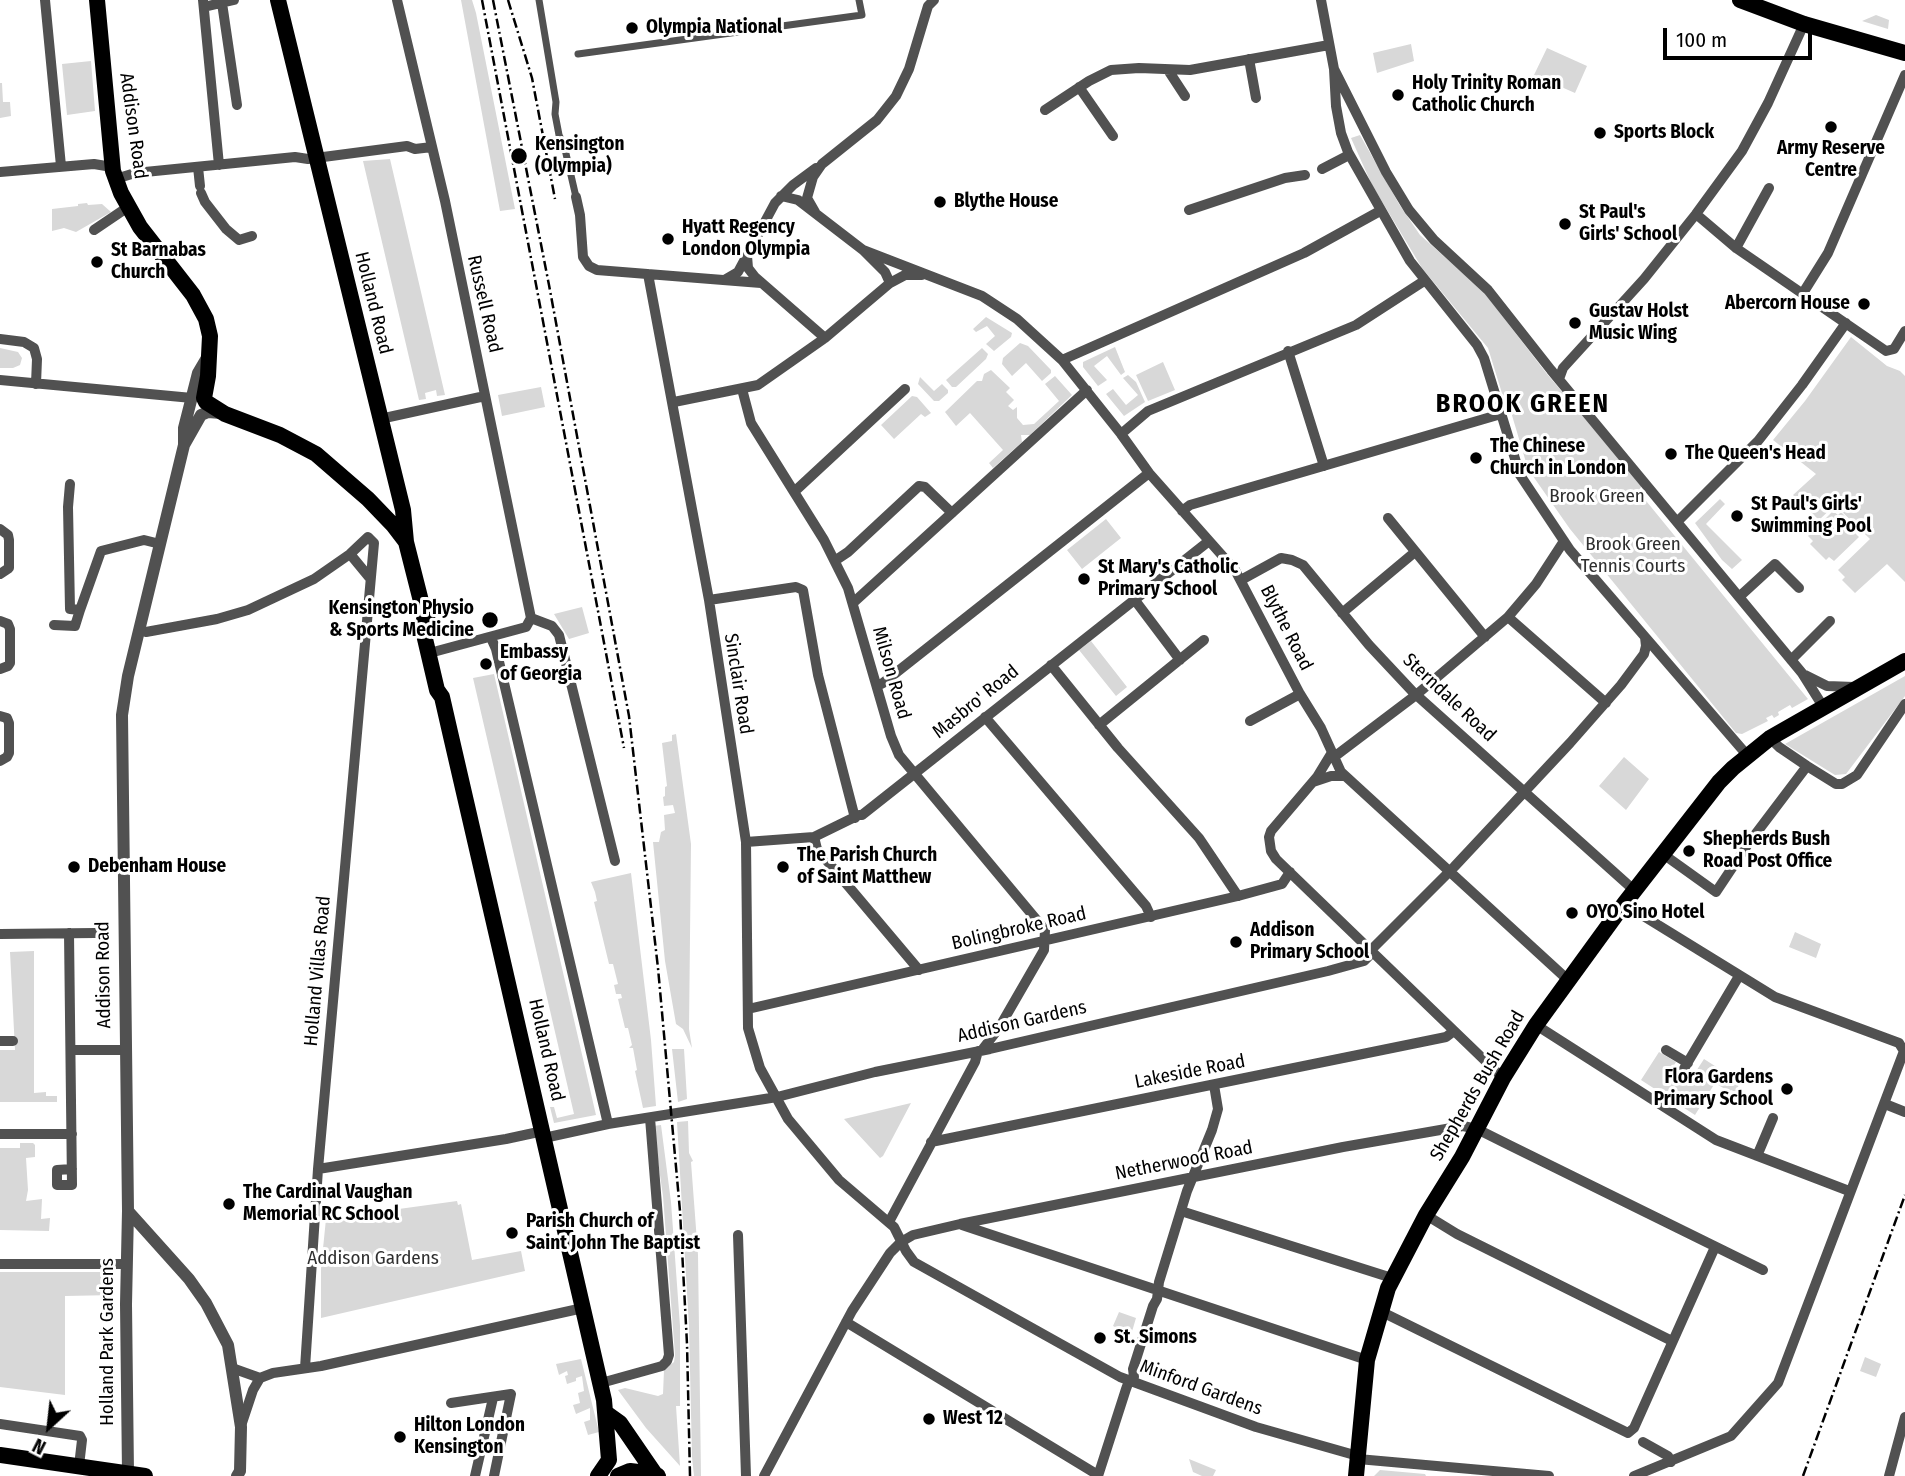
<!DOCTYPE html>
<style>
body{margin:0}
#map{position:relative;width:1905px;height:1476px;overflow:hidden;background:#fff;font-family:"Fira Sans Condensed",sans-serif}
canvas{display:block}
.north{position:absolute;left:14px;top:1392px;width:70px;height:70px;-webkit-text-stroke:5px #fff;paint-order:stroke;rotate:207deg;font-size:19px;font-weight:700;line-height:28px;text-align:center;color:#000}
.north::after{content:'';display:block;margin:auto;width:24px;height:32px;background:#000;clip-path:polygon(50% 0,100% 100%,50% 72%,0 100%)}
.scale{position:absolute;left:1663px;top:28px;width:149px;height:32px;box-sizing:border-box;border:4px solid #000;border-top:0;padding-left:9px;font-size:21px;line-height:24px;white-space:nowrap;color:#000;-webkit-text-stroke:5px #fff;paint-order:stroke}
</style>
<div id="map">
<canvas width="1905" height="1476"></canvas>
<div class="north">N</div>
<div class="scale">100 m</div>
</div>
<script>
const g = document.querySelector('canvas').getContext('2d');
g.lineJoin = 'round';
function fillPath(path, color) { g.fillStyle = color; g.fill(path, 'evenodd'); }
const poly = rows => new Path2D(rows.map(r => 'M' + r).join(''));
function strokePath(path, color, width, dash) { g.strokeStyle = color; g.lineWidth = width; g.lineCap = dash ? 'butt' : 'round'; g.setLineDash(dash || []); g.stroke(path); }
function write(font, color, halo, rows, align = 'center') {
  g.font = font + ' "Fira Sans Condensed",sans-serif'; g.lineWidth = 6; g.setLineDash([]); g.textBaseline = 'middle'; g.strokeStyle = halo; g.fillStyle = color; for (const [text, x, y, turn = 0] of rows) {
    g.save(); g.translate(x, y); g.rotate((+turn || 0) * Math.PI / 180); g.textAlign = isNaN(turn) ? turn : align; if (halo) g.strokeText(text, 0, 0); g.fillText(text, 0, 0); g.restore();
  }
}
fillPath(poly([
 [461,0,472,0,476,13,515,209,500,211],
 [1876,15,1889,20,1888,29,1862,21],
 [1411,44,1414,61,1377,73,1373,53],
 [1547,48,1587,66,1575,93,1534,75],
 [91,61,95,111,67,115,62,64],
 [0,83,2,83,3,102,10,102,11,116,0,118],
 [1360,135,1399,204,1420,235,1483,291,1547,374,1642,486,1638,491,1808,699,1792,708,1790,705,1778,712,1779,715,1774,718,1772,715,1766,718,1768,721,1742,734,1736,733,1570,529,1528,469,1508,402,1505,403,1488,348,1422,268,1372,185,1351,138],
 [390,159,445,395,437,396,436,390,425,393,426,399,419,400,363,161],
 [87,203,88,205,102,204,111,212,76,232,64,228,52,231,52,209,78,206,78,204],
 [986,317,1012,333,1011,337,994,351,986,344,995,336,987,326,976,332,973,329],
 [1851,337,1887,366,1900,371,1905,376,1905,582,1887,564,1855,593,1842,580,1845,577,1838,570,1870,539,1835,505,1819,520,1793,495,1816,474,1773,440,1805,401],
 [1020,343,1028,346,1051,370,1051,373,1042,381,1026,363,1012,376,1002,364,1003,358],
 [1115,347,1125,372,1121,375,1107,356,1094,366,1107,380,1098,386,1083,367,1083,362],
 [0,348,18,352,22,358,20,365,13,368,0,368],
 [982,348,988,354,986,359,956,387,952,387,946,380],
 [1163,362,1175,390,1148,401,1136,375],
 [991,370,1010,388,1006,392,1014,400,1008,406,1013,410,1017,407,1017,418,1023,425,1034,424,1059,401,1045,384,1055,376,1072,395,1030,435,1021,435,1022,442,993,468,989,463,1003,450,970,413,956,426,945,412,977,381,982,381,984,374],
 [1128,375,1136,382,1145,402,1124,416,1106,394,1113,389,1126,405,1138,395,1123,378],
 [920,377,934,391,942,384,948,390,948,393,939,401,934,401,918,384],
 [541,387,545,407,502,416,498,395],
 [912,396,917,397,931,413,925,417,921,414,894,439,881,425],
 [1720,499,1725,504,1706,524,1742,560,1732,569,1722,560,1695,523],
 [1833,511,1838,515,1841,512,1857,528,1854,532,1859,537,1834,561,1829,557,1826,560,1810,544,1813,541,1808,536],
 [1106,519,1121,538,1082,569,1067,550],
 [582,607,589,633,569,639,554,614],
 [1091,641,1127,687,1116,696,1079,650],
 [494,674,596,1115,554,1123,550,1107,554,1107,557,1118,574,1114,473,678],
 [1905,676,1905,696,1846,774,1835,775,1785,744],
 [676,734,691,844,689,1029,692,1048,683,1029,676,1024,665,961,653,842,659,842,661,832,665,830,664,815,675,813,673,805,664,806,663,797,665,796,665,787,667,786,662,743,672,741,672,735],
 [1624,757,1649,779,1626,810,1599,786],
 [631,873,651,1040,656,1106,643,1108,635,1071,637,1070,633,1048,629,1048,632,1045,628,1028,625,1028,618,999,622,998,621,994,616,994,614,985,618,984,613,964,609,964,594,902,597,901,595,892,591,882],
 [1795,932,1821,944,1816,958,1789,947],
 [34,951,34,1093,46,1092,46,1096,57,1096,57,1102,0,1102,0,1050,15,1050,10,952],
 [672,1049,684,1049,687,1099,678,1102],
 [1659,1052,1676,1062,1673,1067,1691,1079,1704,1059,1740,1082,1736,1092,1731,1090,1730,1092,1715,1083,1695,1115,1641,1080],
 [911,1103,883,1156,880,1158,844,1119],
 [688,1121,689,1153,693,1161,691,1162,698,1255,701,1476,694,1476,692,1457,689,1326,677,1122],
 [661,1125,671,1202,680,1326,680,1406,676,1406,680,1466,646,1428,618,1390,625,1388,658,1396,663,1394,664,1370,674,1362,675,1355,663,1196,653,1126],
 [20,1143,33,1143,35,1145,35,1157,26,1158,28,1190,26,1201,42,1199,41,1219,50,1218,49,1231,0,1230,0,1148,20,1148],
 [457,1201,458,1205,461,1204,472,1260,521,1251,525,1271,321,1318,321,1268,326,1219],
 [0,1272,115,1272,115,1295,65,1296,65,1395,0,1387],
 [1119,1312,1136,1318,1131,1335,1113,1326],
 [1865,1357,1881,1364,1876,1377,1860,1371],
 [581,1359,599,1432,588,1435,584,1422,590,1420,590,1408,576,1414,573,1405,580,1403,578,1393,584,1391,582,1376,576,1378,576,1381,567,1384,565,1376,568,1375,567,1371,559,1375,556,1364],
 [1189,1459,1216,1470,1213,1476,1202,1476,1193,1472],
 [1380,1470,1425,1474,1426,1476,1374,1476]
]), '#d8d8d8');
strokePath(poly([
 [539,0,556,102,555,114,559,135,564,145,576,197],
 [578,54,862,15,859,0]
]), '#515151', 7);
strokePath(poly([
 [45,0,61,166],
 [203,0,219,165],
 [397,0,445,201,531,618],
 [1321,0,1334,69,1336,106,1341,133,1348,152,1410,261,1477,345,1484,358,1520,475,1570,550,1747,755],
 [222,3,237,105],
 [204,7,234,0],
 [1249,59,1256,98],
 [1334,69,1386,172,1409,210,1434,240,1488,290,1551,370,1802,673,1824,708],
 [1168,70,1185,96],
 [1079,87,1113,136],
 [1045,110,1089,81,1111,70,1139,68,1190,70,1329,45],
 [198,167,200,186],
 [1322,169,1349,155],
 [0,172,94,164,106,166,113,171],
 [116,183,122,177,135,173,295,157,308,159,407,146,415,149,432,147],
 [201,193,205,202,226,229,239,240,252,236],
 [781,196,798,200,863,250,885,272,890,283],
 [576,197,580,215,583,257,589,266,597,270,761,283],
 [1189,210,1285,178,1305,175],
 [815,212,807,198,813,177,822,164,877,120,896,96,909,69,928,6,934,0],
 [1696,214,1736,248,1886,351,1894,349,1905,331],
 [94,230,128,207],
 [1736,248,1769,188],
 [863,250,982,296,1017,319,1062,360,1121,434,1149,473,1235,570,1300,694,1321,728,1341,772,1568,980],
 [747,256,748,268,755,277,825,338],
 [648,274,709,600,746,842,748,1028,760,1068,788,1119,839,1180,894,1227,906,1251,914,1262,1120,1377,1256,1427,1358,1456],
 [726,279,738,272,775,203,793,185,816,168],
 [1803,293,1828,253,1905,75],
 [0,339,24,342,34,348,37,359,36,384],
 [1288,351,1324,466],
 [1062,360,1304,253,1380,211],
 [1559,379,1563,368,1644,279,1696,214,1742,151,1768,103,1804,24],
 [0,380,192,398],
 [742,389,751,423,824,540,848,588,891,736,899,755,1045,930,1044,950,999,1028,982,1050],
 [674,402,758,385,825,338,890,283,905,275,922,275],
 [380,419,485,396],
 [1121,434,1148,411,1356,325,1424,281],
 [70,484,68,507,70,609,80,610,101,551,144,540,160,544],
 [794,492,905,389],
 [1182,511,1190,505,1501,414],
 [1388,518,1485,637],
 [1677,522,1758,441,1802,385,1846,323],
 [0,529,8,535,9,540,9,568,0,574],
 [350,554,369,577],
 [836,560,848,552,919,486,925,487,952,513],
 [1241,580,1281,558,1292,560,1303,565,1369,645,1413,692,1635,891],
 [1739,597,1775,564,1799,588],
 [1134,599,1180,660],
 [709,600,796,587,803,590,818,675,855,818],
 [854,602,1087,390],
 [1342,613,1415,552],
 [1508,617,1606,703],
 [531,618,552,626,559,635,615,861],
 [0,621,8,624,10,629,10,663,8,666,0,669],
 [54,625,75,626,80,610],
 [139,630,146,632,217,619,248,610,314,579,350,554,368,537,374,543,318,1169,305,1368],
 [491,638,496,649,608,1124],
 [437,651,526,627,531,618],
 [1791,660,1830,621],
 [1051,665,1118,748,1199,838,1238,896],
 [1805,675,1827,686,1854,687],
 [877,686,883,683,1149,473],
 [0,716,7,718,9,723,9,753,7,757,0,761],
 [985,717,1146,906,1151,917],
 [1250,721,1300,694],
 [1099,725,1204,640],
 [1770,738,1779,747,1807,766,1836,784,1842,784,1857,775,1905,704],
 [1331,754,1317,777,1271,831,1269,837,1271,851,1276,859,1503,1078],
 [1331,754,1338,754,1416,695,1508,617,1536,584,1564,541],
 [1313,782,1331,776,1345,776],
 [814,837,817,849,919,970],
 [746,842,814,837,859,815,862,815,1209,541],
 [1663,854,1716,892,1748,844,1807,766],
 [1624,904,1775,997,1899,1043,1904,1051,1778,1383,1731,1436,1634,1476],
 [69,933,72,1185,57,1185,57,1170,72,1169],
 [0,934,95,933],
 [1371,950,1454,867,1570,743,1621,685,1644,654,1646,646,1645,637],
 [748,1009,1238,896,1282,884,1290,872],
 [1536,1025,1716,1140,1849,1191],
 [0,1041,13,1041],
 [72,1050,126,1050],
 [1666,1050,1688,1063],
 [1682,1072,1739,976],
 [1885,1104,1905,1112],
 [0,1134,72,1134],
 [544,1138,608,1124,777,1097,875,1072,990,1049,1328,971,1364,961,1373,952],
 [931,1142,1446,1037,1454,1031],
 [1757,1156,1773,1118],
 [318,1169,506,1139,543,1131],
 [1181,1211,1392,1278],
 [1426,1215,1457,1234,1672,1341],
 [889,1222,975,1062,978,1051],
 [962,1225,1367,1360],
 [738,1235,746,1476],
 [0,1264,127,1264],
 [1380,1311,1628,1433,1634,1428,1715,1247],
 [846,1322,1098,1475],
 [232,1368,260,1378],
 [601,1383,662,1366,667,1361,669,1355,650,1118],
 [451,1403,511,1394,494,1476],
 [242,1423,253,1390,260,1378,273,1373,321,1366,583,1308],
 [0,1424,80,1436,82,1440,79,1466],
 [1643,1442,1668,1456,1671,1462],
 [1358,1459,1549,1476],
 [475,1476,493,1398],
 [764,1476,852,1311,890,1253,901,1242,913,1235,960,1224,1343,1147,1463,1126,1477,1129,1503,1142,1763,1270],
 [1098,1476,1126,1389,1129,1381,1134,1377,1133,1369,1153,1306,1157,1299,1159,1282,1187,1191,1212,1130,1218,1109,1214,1085],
 [1889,1476,1905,1417]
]), '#515151', 10);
strokePath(poly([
 [184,445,201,415,208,412,221,413],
 [128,1211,189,1279,206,1303,228,1345,241,1427,240,1471,237,1476],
 [128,1473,126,1304,128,1211,122,715,128,676,184,445,184,428,198,373,208,356]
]), '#515151', 12);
strokePath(poly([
 [1740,0,1804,24,1905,53],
 [0,1455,145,1476],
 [1356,1476,1367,1360,1388,1288,1426,1215,1462,1157,1503,1078,1536,1025,1624,904,1719,782,1733,768,1770,738,1905,661]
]), '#000', 16);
strokePath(poly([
 [97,0,113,171,121,193,140,227,193,295,206,319,210,336,208,376,204,398,206,402,225,414,280,435,316,454,368,499,393,525,406,542],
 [278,0,403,510,406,542,425,617,430,624],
 [425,617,422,626,437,690,442,697,450,732,604,1400,609,1460,598,1476],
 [606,1413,620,1423,655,1474],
 [618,1476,630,1471,655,1474,658,1476]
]), '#000', 16);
strokePath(poly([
 [482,0,624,748],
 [493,0,549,285,629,716,658,968,680,1211,687,1344,690,1476],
 [508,0,532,78,555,199],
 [1803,1476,1905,1195]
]), '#000', 2.5, [10, 3.5, 2, 3.5]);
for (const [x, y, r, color] of [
 [632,28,7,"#000"],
 [1398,95,7,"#000"],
 [1831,127,7,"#000"],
 [1600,133,7,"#000"],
 [519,156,9,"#000"],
 [940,202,7,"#000"],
 [1565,224,7,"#000"],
 [668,239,7,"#000"],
 [97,262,7,"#000"],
 [1864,304,7,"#000"],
 [1575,323,7,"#000"],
 [1671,454,7,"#000"],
 [1476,458,7,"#000"],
 [1737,516,7,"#000"],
 [1084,579,7,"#000"],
 [490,620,9,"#000"],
 [486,664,7,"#000"],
 [1689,851,7,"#000"],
 [74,867,7,"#000"],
 [783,867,7,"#000"],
 [1572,913,7,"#000"],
 [1236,942,7,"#000"],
 [1787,1089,7,"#000"],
 [229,1204,7,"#000"],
 [512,1233,7,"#000"],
 [1100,1338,7,"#000"],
 [929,1419,7,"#000"],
 [400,1437,7,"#000"]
]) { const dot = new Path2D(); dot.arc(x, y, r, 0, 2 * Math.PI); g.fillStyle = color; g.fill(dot); strokePath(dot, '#fff', 2.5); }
write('bold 19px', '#000', '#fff', [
 ["Olympia National",646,28],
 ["Holy Trinity Roman",1412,84],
 ["Catholic Church",1412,106],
 ["Sports Block",1614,133],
 ["Kensington",535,145],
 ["(Olympia)",535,167],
 ["Army Reserve",1831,149,"center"],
 ["Centre",1831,171,"center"],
 ["Blythe House",954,202],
 ["St Paul's",1579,213],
 ["Girls' School",1579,235],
 ["Hyatt Regency",682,228],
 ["London Olympia",682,250],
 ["St Barnabas",111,251],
 ["Church",111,273],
 ["Abercorn House",1850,304,"right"],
 ["Gustav Holst",1589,312],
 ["Music Wing",1589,334],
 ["The Chinese",1490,447],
 ["Church in London",1490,469],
 ["The Queen's Head",1685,454],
 ["St Paul's Girls'",1751,505],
 ["Swimming Pool",1751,527],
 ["St Mary's Catholic",1098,568],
 ["Primary School",1098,590],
 ["Kensington Physio",474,609,"right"],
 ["& Sports Medicine",474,631,"right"],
 ["Embassy",500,653],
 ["of Georgia",500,675],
 ["Shepherds Bush",1703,840],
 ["Road Post Office",1703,862],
 ["The Parish Church",797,856],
 ["of Saint Matthew",797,878],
 ["Debenham House",88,867],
 ["OYO Sino Hotel",1586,913],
 ["Addison",1250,931],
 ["Primary School",1250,953],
 ["Flora Gardens",1773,1078,"right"],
 ["Primary School",1773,1100,"right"],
 ["The Cardinal Vaughan",243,1193],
 ["Memorial RC School",243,1215],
 ["Parish Church of",526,1222],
 ["Saint John The Baptist",526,1244],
 ["St. Simons",1114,1338],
 ["West 12",943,1419],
 ["Hilton London",414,1426],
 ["Kensington",414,1448]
], 'left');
write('19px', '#000', '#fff', [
 ["Addison Road",133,126,82],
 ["Holland Road",373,303,76],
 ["Russell Road",484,304,77],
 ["Blythe Road",1286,628,63],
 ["Milson Road",891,673,74],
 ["Sinclair Road",738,684,81],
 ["Sterndale Road",1449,698,43],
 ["Masbro' Road",976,702,-39],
 ["Bolingbroke Road",1019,929,-13],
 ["Holland Villas Road",318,971,-85],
 ["Addison Road",104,975,-91],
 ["Addison Gardens",1022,1022,-13],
 ["Holland Road",546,1050,77],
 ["Lakeside Road",1190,1072,-11],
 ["Shepherds Bush Road",1478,1086,-60],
 ["Netherwood Road",1184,1161,-11],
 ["Holland Park Gardens",108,1342,-90],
 ["Minford Gardens",1201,1388,20]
]);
write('19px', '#2f2f2f', '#fff', [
 ["Brook Green",1597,497],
 ["Brook Green",1633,545],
 ["Tennis Courts",1633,567],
 ["Addison Gardens",373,1259]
]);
g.letterSpacing = '2px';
write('bold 26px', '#000', '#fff', [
 ["BROOK GREEN",1523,405]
]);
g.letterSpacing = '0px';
</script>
